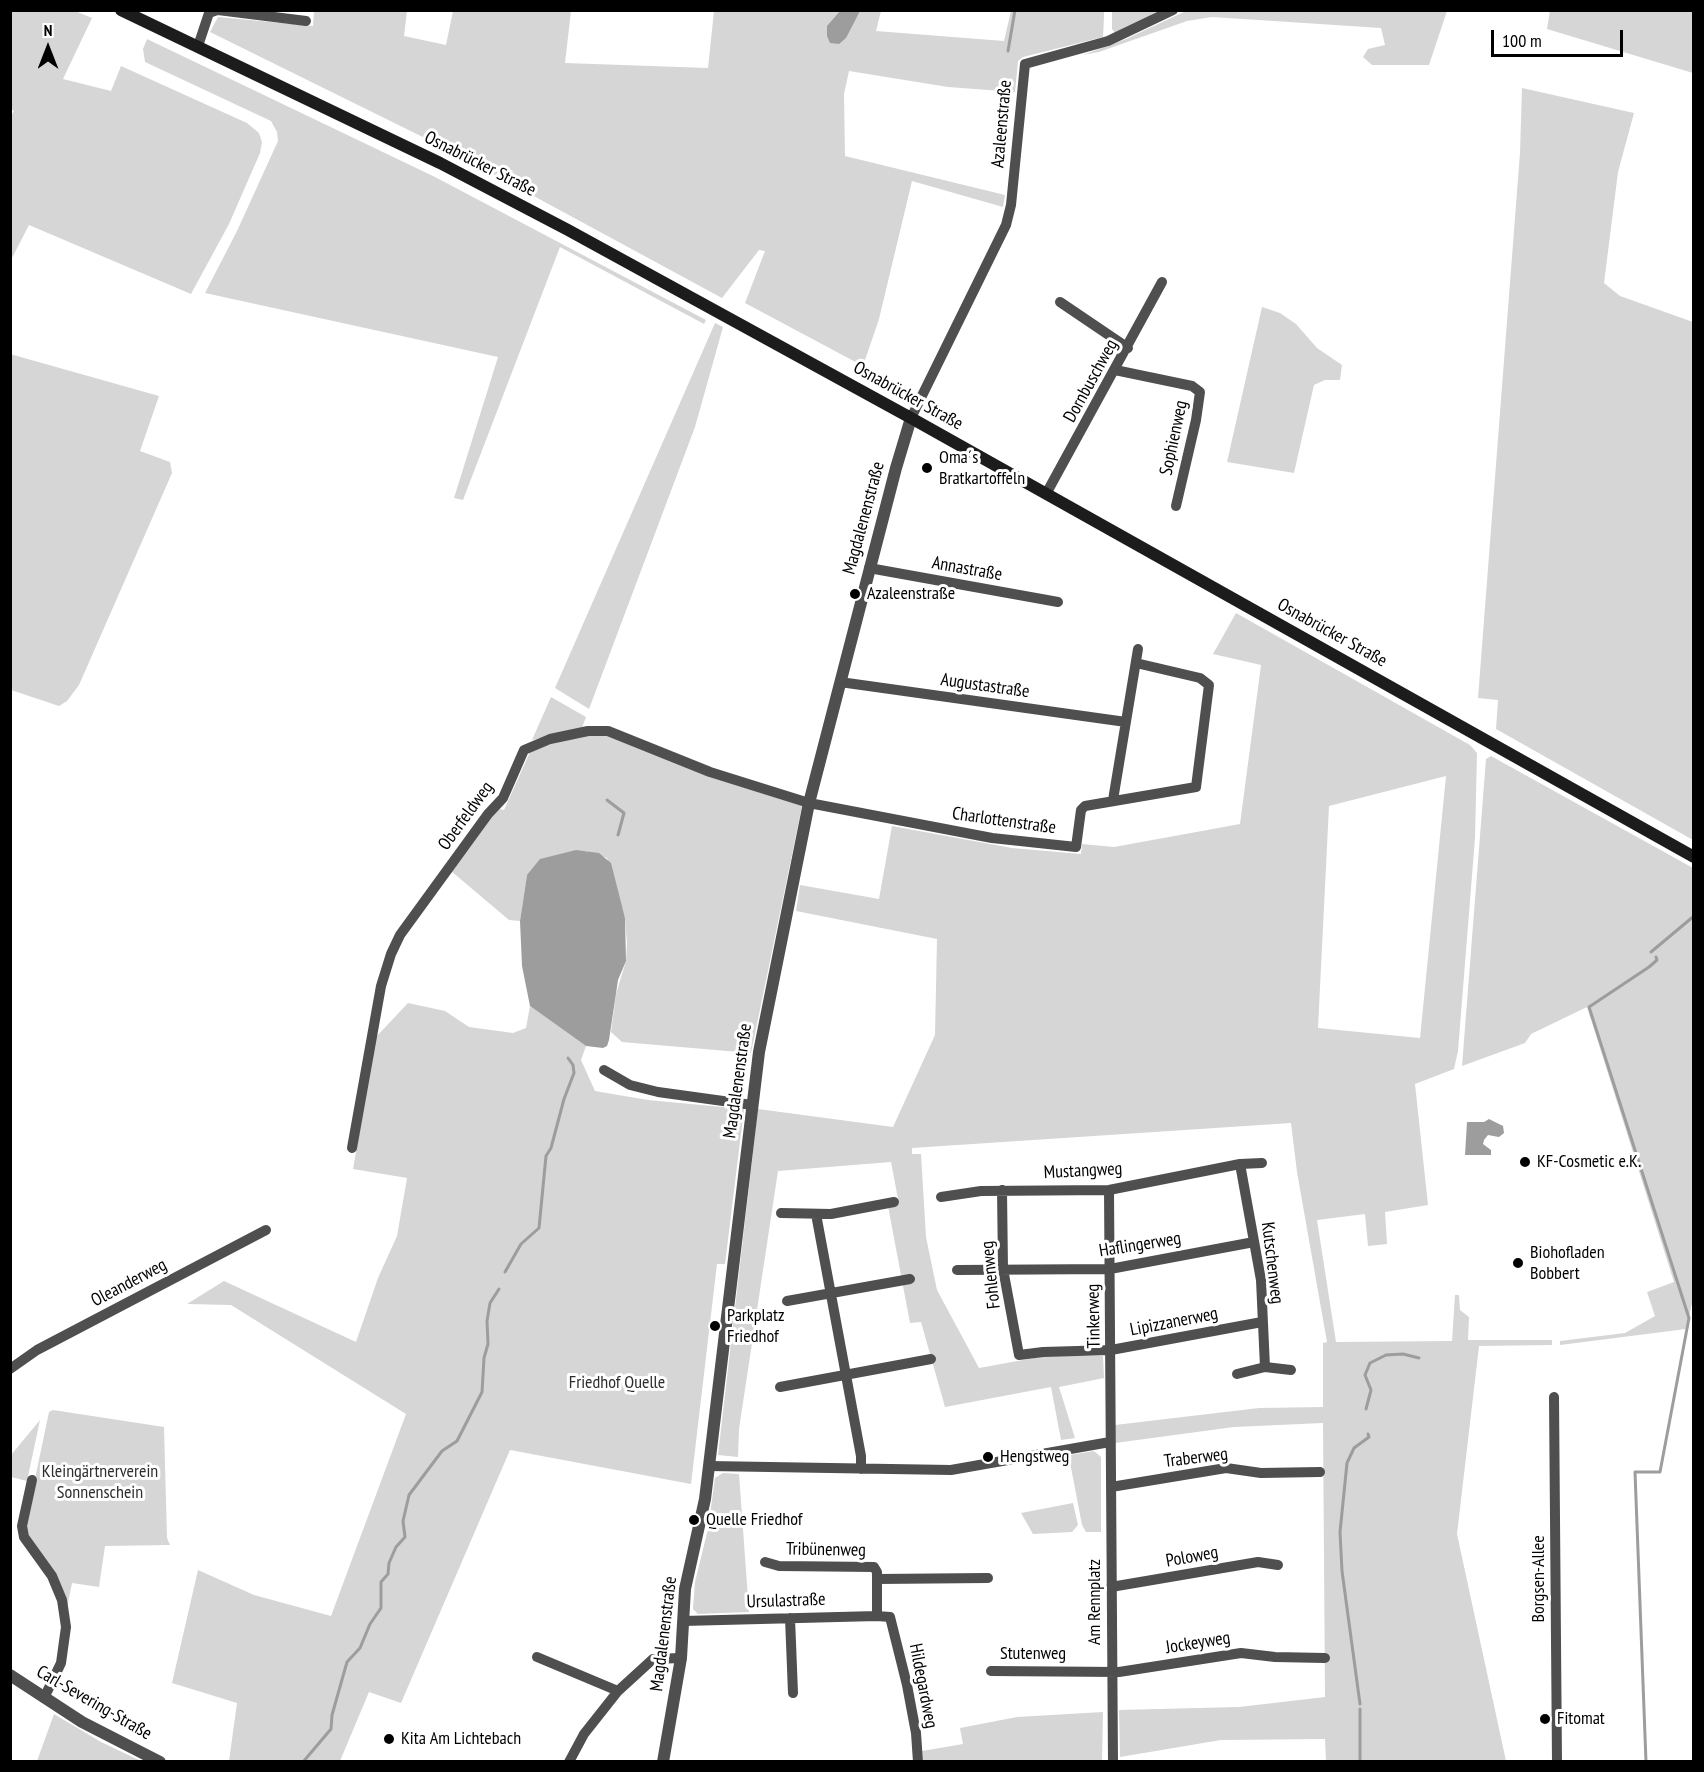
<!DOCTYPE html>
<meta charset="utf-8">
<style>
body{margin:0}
#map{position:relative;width:1704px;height:1772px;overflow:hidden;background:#fff;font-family:"PT Sans Narrow",sans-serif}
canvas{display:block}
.frame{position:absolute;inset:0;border:12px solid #000;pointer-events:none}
.north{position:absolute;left:18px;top:18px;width:60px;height:60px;-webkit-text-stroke:4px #fff;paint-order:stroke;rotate:0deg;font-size:16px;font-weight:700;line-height:24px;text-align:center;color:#000}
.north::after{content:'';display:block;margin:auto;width:21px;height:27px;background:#000;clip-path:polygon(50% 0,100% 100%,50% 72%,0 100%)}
.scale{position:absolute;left:1491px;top:30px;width:132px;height:27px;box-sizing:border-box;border:3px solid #000;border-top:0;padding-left:8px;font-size:18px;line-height:21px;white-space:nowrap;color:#000;-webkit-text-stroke:4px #fff;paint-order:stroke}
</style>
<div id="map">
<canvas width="1704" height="1772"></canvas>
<div class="frame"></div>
<div class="north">N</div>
<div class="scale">100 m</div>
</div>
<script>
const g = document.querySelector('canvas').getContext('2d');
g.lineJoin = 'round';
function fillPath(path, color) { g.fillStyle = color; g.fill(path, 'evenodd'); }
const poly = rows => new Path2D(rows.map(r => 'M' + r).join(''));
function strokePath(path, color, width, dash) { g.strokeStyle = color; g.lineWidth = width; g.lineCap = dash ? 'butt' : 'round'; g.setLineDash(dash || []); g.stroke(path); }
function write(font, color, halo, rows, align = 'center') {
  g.font = font + ' "PT Sans Narrow",sans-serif'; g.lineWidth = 6; g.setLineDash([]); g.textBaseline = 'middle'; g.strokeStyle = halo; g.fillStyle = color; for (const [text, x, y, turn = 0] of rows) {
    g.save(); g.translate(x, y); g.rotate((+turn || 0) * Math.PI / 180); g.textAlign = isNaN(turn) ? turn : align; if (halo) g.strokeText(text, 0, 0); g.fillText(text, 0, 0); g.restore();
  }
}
fillPath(poly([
 [11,10,75,11,92,18,63,79,111,91,121,66,247,123,259,133,262,142,260,153,229,224,191,294,29,225,11,260,10,118,14,111,10,108],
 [1550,10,1693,11,1693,73,1547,29],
 [314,11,407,11,404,36,446,45,453,11,571,11,565,63,708,68,714,11,881,11,876,31,1004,41,1011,11,1104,11,1104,17,1103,37,1023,57,1018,61,1015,92,948,87,849,71,844,94,845,156,1005,195,1003,207,912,181,879,319,863,366,745,303,765,251,759,250,722,298,445,148,210,32,218,17,313,26],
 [1112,11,1162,11,1115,33,1112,29],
 [1186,11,1447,11,1429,65,1372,65,1363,57,1368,49,1385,45,1381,28,1212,17,1187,21,1099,52,1083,55,1126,39],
 [147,39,435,177,706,320,704,324,560,247,463,500,454,498,498,357,205,293,237,231,278,141,277,132,271,121,145,62,143,49],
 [1522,88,1634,113,1618,172,1604,283,1620,296,1693,322,1693,840,1496,729,1498,700,1478,698,1520,153],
 [1262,307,1280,313,1296,324,1317,348,1342,365,1340,380,1325,380,1314,385,1294,473,1227,462],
 [715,323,723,327,695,427,589,709,555,688],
 [10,354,159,396,140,451,170,462,172,473,79,685,67,701,59,706,11,690],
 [1236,613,1470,745,1477,753,1475,838,1458,1051,1454,1069,1415,1084,1428,1205,1385,1212,1387,1244,1368,1246,1365,1214,1317,1220,1336,1342,1452,1341,1455,1295,1459,1295,1460,1310,1469,1317,1468,1340,1552,1340,1552,1345,1479,1346,1457,1534,1506,1761,1326,1761,1325,1739,1221,1740,1120,1757,1119,1710,1239,1707,1325,1697,1323,1423,1234,1427,1115,1443,1115,1425,1259,1408,1323,1407,1323,1343,1327,1342,1297,1172,1291,1123,912,1148,912,1154,921,1154,926,1237,937,1290,979,1368,1045,1356,1103,1356,1104,1378,1059,1387,1075,1438,1061,1440,1051,1387,945,1407,921,1322,910,1323,888,1206,899,1204,891,1162,778,1171,739,1429,738,1457,718,1455,758,1109,893,1127,935,1035,937,939,796,911,800,885,879,899,892,826,1012,848,1081,854,1082,844,1114,847,1240,824,1261,665,1213,654],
 [1446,776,1420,1038,1318,1028,1329,806],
 [551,697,586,717,582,728,532,740],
 [589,735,609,735,802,806,751,1053,622,1042,611,1032,616,994,626,961,627,943,625,918,607,858,586,851,527,875,520,921,509,920,451,871,496,808,504,810,530,752,553,742],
 [1491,756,1693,868,1694,1295,1686,1329,1560,1345,1560,1341,1625,1333,1655,1316,1647,1292,1674,1282,1587,1007,1531,1034,1525,1043,1462,1066,1486,759],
 [408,1003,445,1011,469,1027,513,1033,526,1028,530,1006,586,1046,581,1060,595,1091,648,1100,744,1109,725,1264,717,1264,691,1484,510,1450,401,1703,369,1692,340,1761,229,1761,237,1703,172,1683,198,1570,254,1595,331,1616,406,1414,231,1305,187,1304,224,1281,356,1342,378,1278,397,1236,407,1178,353,1169,376,1037],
 [53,1410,164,1427,167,1538,170,1545,105,1546,99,1587,72,1583,67,1608,27,1537,25,1526,49,1412],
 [40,1420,27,1481,11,1477,11,1455],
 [1094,1451,1101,1457,1101,1532,1086,1532,1082,1525,1070,1462,1070,1455],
 [723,1473,739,1474,749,1612,698,1614,693,1609,695,1582,708,1529,715,1478],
 [1073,1503,1078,1525,1072,1532,1033,1534,1021,1513],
 [1103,1712,1102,1761,923,1761,922,1751,963,1744,960,1728,1017,1717],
 [54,1714,101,1742,141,1761,37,1761]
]), '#d6d6d6');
fillPath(poly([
 [841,10,860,11,846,38,839,44,830,43,827,36,827,26],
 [576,850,599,853,611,863,625,918,626,961,618,980,609,1040,607,1046,603,1048,586,1046,530,1006,522,966,520,921,527,875,540,859],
 [1489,1119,1503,1126,1504,1133,1499,1137,1488,1135,1484,1140,1483,1144,1491,1150,1491,1155,1465,1155,1467,1122,1484,1122]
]), '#9d9d9d');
strokePath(poly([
 [1008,51,1015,10],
 [607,800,624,813,618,835],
 [1651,952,1694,916],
 [505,1272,521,1244,539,1228,546,1156,551,1148,564,1099,574,1073,573,1065,568,1058],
 [1366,1409,1371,1390,1365,1375,1370,1363,1386,1355,1403,1354,1419,1358],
 [1360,1704,1342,1571,1340,1532,1347,1463,1354,1448,1369,1437,1368,1434],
 [303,1762,331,1729,332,1715,347,1662,360,1648,370,1624,381,1608,381,1582,388,1574,389,1563,396,1547,405,1537,403,1521,409,1495,442,1451,457,1441,482,1392,484,1358,488,1344,487,1321,490,1303,499,1289],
 [1360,1762,1360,1709],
 [1646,1762,1635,1472,1660,1472,1689,1318,1589,1007,1649,967,1657,960,1656,957]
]), '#9d9d9d', 3);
strokePath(poly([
 [218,10,306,21],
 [198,46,209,13,217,10],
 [1060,302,1128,348],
 [1115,370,1192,386,1200,392,1196,420,1176,506],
 [911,418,1006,225,1011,205,1025,64,1108,41,1173,10],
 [1046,494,1162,282],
 [869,568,1058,602],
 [840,682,1126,722],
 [1113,800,1138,649],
 [604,1070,630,1085,658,1092,752,1105],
 [352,1148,381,986,391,954,400,935,488,814,503,798,524,750,550,739,588,731,608,731,710,772,809,803,992,838,1076,847,1081,810,1085,806,1196,787,1209,685,1200,678,1136,663],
 [1240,1164,1261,1280,1265,1367,1291,1370],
 [1002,1190,1003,1269,1019,1355,1043,1352,1111,1350,1262,1322],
 [1109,1190,1113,1762],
 [941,1197,981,1191,1109,1190,1240,1164,1262,1163],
 [781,1213,831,1214,894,1202],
 [816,1214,861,1456,861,1469],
 [957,1270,1110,1269,1254,1242],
 [787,1301,910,1279],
 [10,1369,37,1350,266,1230],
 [1237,1374,1265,1367],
 [780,1387,931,1359],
 [1554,1397,1557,1762],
 [709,1466,951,1470,1110,1442],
 [32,1480,22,1526,24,1537,52,1576,62,1600,66,1627,61,1663,44,1698],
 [1111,1487,1226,1468,1261,1473,1320,1472],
 [765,1562,779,1566,874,1567,877,1572,877,1616],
 [877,1579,988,1578],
 [1111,1587,1258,1562,1278,1565],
 [790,1618,793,1693],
 [683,1621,877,1616,890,1617,907,1685,916,1733,918,1762],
 [537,1657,618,1691],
 [991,1671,1119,1672,1241,1653,1275,1657,1325,1658],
 [569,1762,584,1734,618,1691,653,1659,681,1658]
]), '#4f4f4f', 10);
strokePath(poly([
 [10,1675,82,1722,160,1762],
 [663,1762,681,1658,685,1589,705,1499,759,1052,809,803,896,468,911,418]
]), '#4f4f4f', 12);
strokePath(poly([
 [121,10,440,163,568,230,911,418,1694,857]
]), '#1c1c1c', 12);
strokePath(poly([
 [10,1761,12,1762]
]), '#000', 3, [9, 3, 1.5, 3]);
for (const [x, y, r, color] of [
 [927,468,6,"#000"],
 [855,594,6,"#000"],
 [1525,1162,6,"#000"],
 [1518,1263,6,"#000"],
 [715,1326,6,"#000"],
 [988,1457,6,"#000"],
 [694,1520,6,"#000"],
 [1545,1719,6,"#000"],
 [389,1739,6,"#000"]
]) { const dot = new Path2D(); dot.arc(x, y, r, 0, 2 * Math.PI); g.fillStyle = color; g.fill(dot); strokePath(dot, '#fff', 2); }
write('18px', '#000', '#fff', [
 ["Azaleenstraße",1002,124,-85],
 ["Osnabrücker Straße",480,164,27],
 ["Dornbuschweg",1091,381,-61],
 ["Osnabrücker Straße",908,396,29],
 ["Sophienweg",1174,438,-78],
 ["Magdalenenstraße",864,518,-75],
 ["Annastraße",967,569,10],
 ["Osnabrücker Straße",1332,633,29],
 ["Augustastraße",985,686,8],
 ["Oberfeldweg",466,816,-54],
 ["Charlottenstraße",1004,821,8],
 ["Magdalenenstraße",738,1081,-82],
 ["Mustangweg",1083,1171,-3],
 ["Haflingerweg",1140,1245,-9],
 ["Kutschenweg",1272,1263,83],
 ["Fohlenweg",991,1275,-96],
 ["Oleanderweg",129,1283,-28],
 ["Tinkerweg",1094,1316,-91],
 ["Lipizzanerweg",1174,1322,-11],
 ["Traberweg",1196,1458,-7],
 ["Tribünenweg",826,1550,1],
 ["Poloweg",1192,1557,-10],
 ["Borgsen-Allee",1539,1579,-90],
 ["Ursulastraße",786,1601,-2],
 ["Am Rennplatz",1095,1602,-90],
 ["Magdalenenstraße",664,1634,-83],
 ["Jockeyweg",1198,1643,-9],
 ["Stutenweg",1033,1654],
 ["Hildegardweg",923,1686,79],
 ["Carl-Severing-Straße",94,1703,30]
]);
write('18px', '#000', '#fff', [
 ["Oma´s",939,458],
 ["Bratkartoffeln",939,479],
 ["Azaleenstraße",867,594],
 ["KF-Cosmetic e.K.",1537,1162],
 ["Biohofladen",1530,1253],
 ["Bobbert",1530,1274],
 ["Parkplatz",727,1316],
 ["Friedhof",727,1337],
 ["Hengstweg",1000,1457],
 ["Quelle Friedhof",706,1520],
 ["Fitomat",1557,1719],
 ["Kita Am Lichtebach",401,1739]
], 'left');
write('18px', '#2d2d2d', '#fff', [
 ["Friedhof Quelle",617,1383],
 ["Kleingärtnerverein",100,1472],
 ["Sonnenschein",100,1493]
]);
</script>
